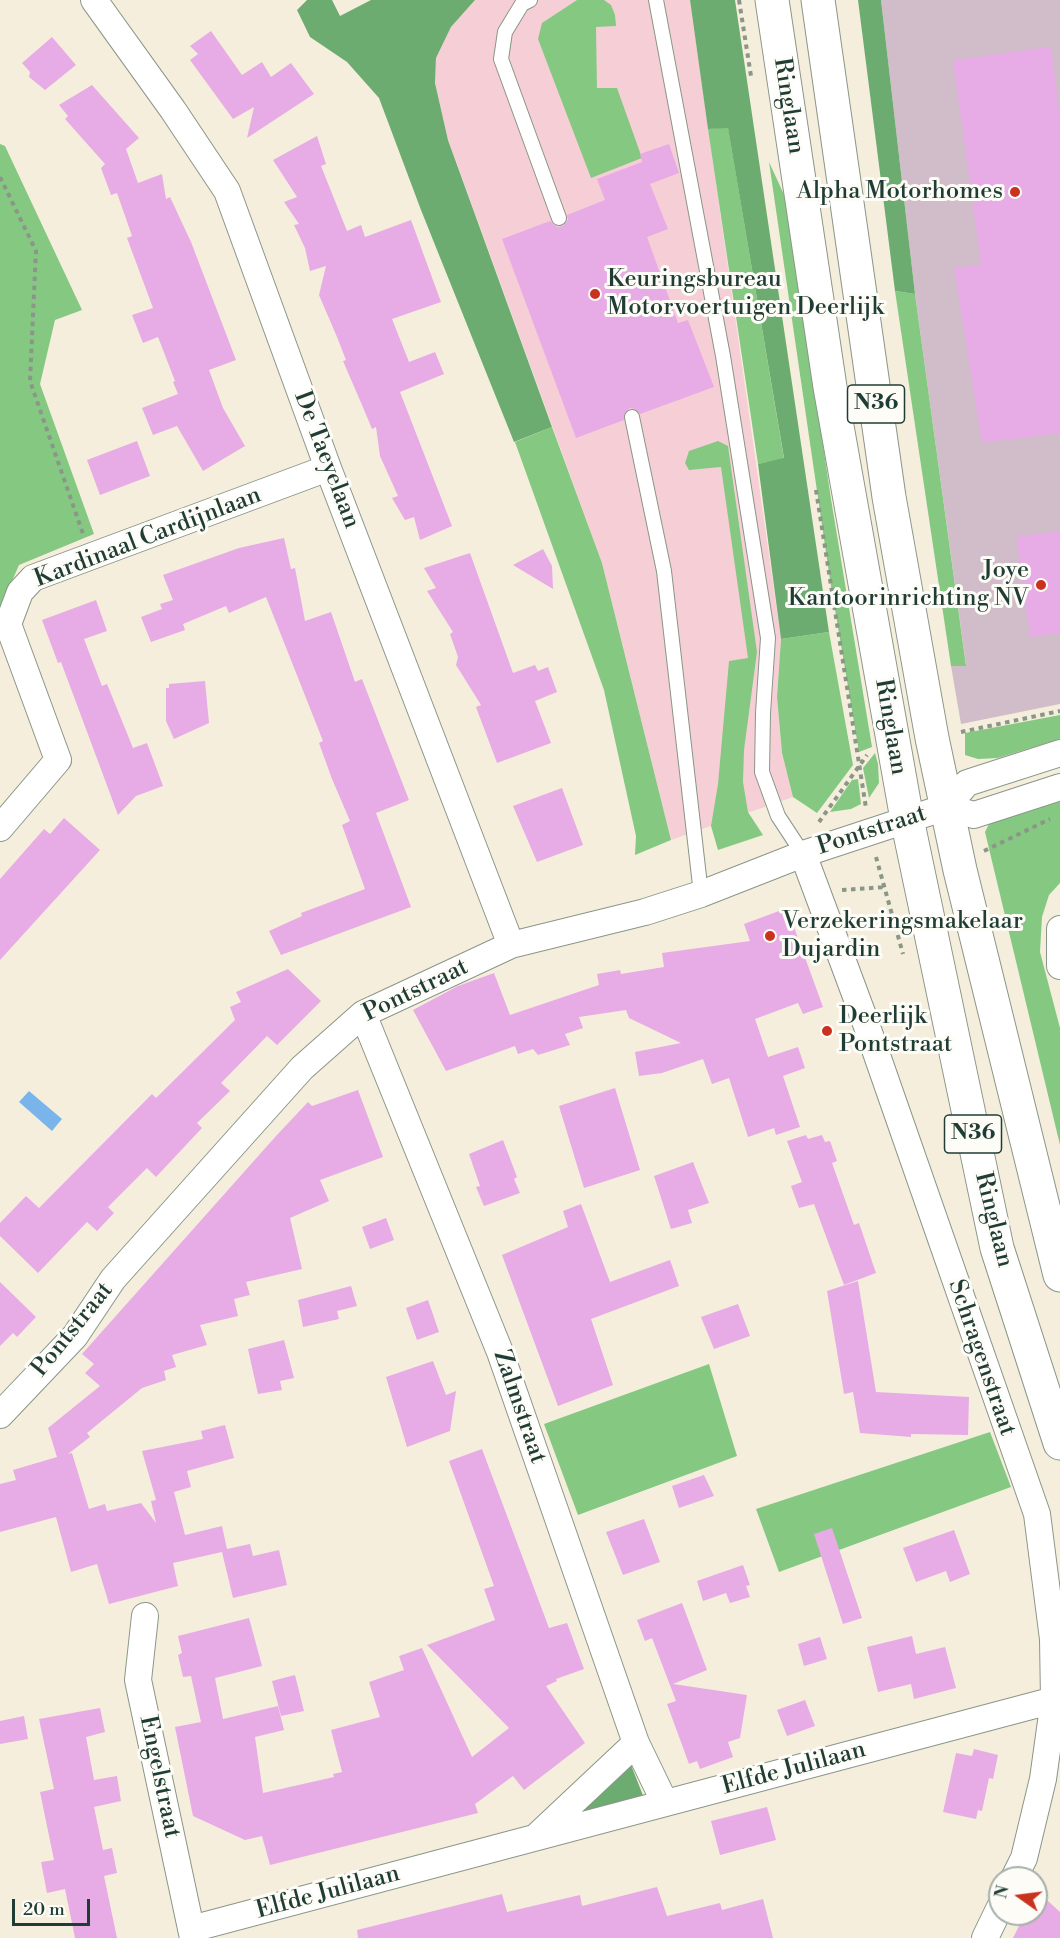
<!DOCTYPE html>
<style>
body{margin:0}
#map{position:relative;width:1060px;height:1938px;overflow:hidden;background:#f6eedc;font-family:"Libre Bodoni",serif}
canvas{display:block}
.north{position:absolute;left:988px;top:1866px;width:60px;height:60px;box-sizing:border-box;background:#fdfcf7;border:2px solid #a4b0a9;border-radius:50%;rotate:284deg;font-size:16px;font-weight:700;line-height:24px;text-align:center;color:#1f3d34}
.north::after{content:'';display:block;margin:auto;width:21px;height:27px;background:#c8321e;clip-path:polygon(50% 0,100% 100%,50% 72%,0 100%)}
.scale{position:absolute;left:12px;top:1899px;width:78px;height:27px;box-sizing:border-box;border:3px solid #1f3d34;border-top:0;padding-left:8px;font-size:18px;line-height:21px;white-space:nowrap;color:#1f3d34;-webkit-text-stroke:4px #fdfcf7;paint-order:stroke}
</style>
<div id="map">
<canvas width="1060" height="1938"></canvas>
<div class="north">N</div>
<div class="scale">20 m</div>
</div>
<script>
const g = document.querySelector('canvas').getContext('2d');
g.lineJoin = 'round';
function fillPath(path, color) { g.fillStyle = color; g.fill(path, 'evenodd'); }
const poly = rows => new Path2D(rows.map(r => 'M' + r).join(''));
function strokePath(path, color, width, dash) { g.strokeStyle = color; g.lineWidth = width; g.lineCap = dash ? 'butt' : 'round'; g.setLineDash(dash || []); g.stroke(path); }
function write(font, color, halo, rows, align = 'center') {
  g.font = font + ' "Libre Bodoni",serif'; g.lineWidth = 6; g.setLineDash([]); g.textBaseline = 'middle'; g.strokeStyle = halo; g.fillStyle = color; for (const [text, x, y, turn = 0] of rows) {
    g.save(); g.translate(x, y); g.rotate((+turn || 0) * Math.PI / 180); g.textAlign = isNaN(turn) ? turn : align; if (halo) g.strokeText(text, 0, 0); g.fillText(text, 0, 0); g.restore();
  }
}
fillPath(poly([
 [475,0,690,0,781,639,777,697,782,753,793,797,671,840,602,563,448,139,435,83,436,58,451,27]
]), '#f6cfd6');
fillPath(poly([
 [881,0,1060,0,1060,704,961,724,951,666,966,665,915,294]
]), '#d1bdc9');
fillPath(poly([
 [577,0,604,0,611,5,615,15,616,26,596,27,597,88,617,88,642,158,591,178,538,39,542,23],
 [728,127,784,459,758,464,708,129],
 [0,144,5,146,82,310,55,320,40,384,94,534,19,565,0,609],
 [769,162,787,201,831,499,872,747,859,752,830,580],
 [895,291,915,294,966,666,951,666],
 [552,427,602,563,671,840,635,855,636,836,604,690,515,442],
 [718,441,728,446,757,652,744,750,743,782,748,812,763,835,718,850,711,826,718,784,729,661,748,658,721,467,689,470,685,463,689,451],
 [829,632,853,765,817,813,793,797,782,753,777,697,781,639],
 [1060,715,1060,739,998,758,978,759,965,755,965,733],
 [875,753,878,764,879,783,869,798,863,768],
 [858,779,861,804,851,809,830,812,852,780],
 [1060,800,1060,883,1049,895,1042,917,1040,952,1060,1028,1060,1145,985,832,989,824],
 [709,1364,737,1456,578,1515,544,1424],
 [990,1432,1011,1487,779,1572,756,1509]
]), '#85c882');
fillPath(poly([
 [307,0,332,0,340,16,371,0,475,0,451,27,436,58,435,83,448,140,552,427,514,442,421,210,379,98,347,62,310,37,297,10],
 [690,0,735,0,829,632,781,639,758,464,784,458,728,128,708,129],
 [858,0,881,0,915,294,895,291],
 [631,1765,644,1798,578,1815,577,1810]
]), '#6cac70');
fillPath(poly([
 [29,1091,62,1119,52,1131,19,1102]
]), '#79b5eb');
fillPath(poly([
 [211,31,242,75,262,62,271,77,291,63,314,94,247,138,254,107,233,119,190,60,198,54,190,46],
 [52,37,76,65,45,90,29,77,30,72,22,63],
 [1051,47,1060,119,1060,433,982,443,954,268,981,264,953,60],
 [92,85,139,138,126,149,138,183,162,174,166,199,170,197,191,242,236,360,209,370,223,408,245,446,203,471,177,426,153,435,142,408,178,394,173,382,175,381,158,337,143,343,132,315,153,308,127,238,132,236,117,193,111,195,101,168,105,164,65,119,68,116,59,105],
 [317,136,326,164,321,166,347,231,361,225,365,237,411,220,441,302,392,319,409,362,435,352,444,374,400,392,452,526,420,540,414,517,405,520,392,498,398,496,380,456,376,427,372,429,362,405,343,361,346,360,337,337,319,295,326,266,310,271,305,248,294,225,299,224,284,202,297,197,273,160],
 [669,144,679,173,650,184,668,229,647,237,678,323,688,320,714,387,640,414,635,409,630,408,624,414,624,420,576,438,502,239,550,221,557,227,563,226,568,220,567,215,605,200,597,179,642,162,640,154],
 [137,441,150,476,100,495,87,460],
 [1060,531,1060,633,1030,637,1016,537],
 [284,538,291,569,295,568,305,621,331,612,355,682,362,679,409,800,376,813,411,907,281,955,269,931,302,916,301,913,365,889,342,825,350,821,332,779,319,743,323,741,266,597,229,613,226,606,183,624,185,630,151,642,141,617,162,609,160,604,173,600,163,575,239,548],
 [543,549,552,566,553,589,513,565],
 [470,553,513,673,535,665,538,671,548,667,557,692,535,701,551,743,497,763,476,707,481,705,456,665,458,657,450,634,453,632,427,591,436,588,424,568],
 [96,600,107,631,84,639,102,686,107,684,133,748,147,743,163,786,136,796,118,815,61,662,58,663,42,620],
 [205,681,209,723,174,739,166,721,166,688,169,688,169,684],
 [562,788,583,845,537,862,513,806],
 [64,818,100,850,0,960,0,879,44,829,50,834],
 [787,908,823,1007,803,1014,798,1003,755,1019,768,1057,798,1047,805,1068,783,1076,800,1127,776,1135,774,1128,748,1137,729,1078,712,1084,703,1059,662,1073,639,1076,635,1052,681,1043,629,1018,626,1010,579,1017,583,1028,565,1034,570,1045,538,1055,533,1049,518,1054,515,1046,446,1071,413,1010,458,986,494,973,510,1015,599,985,597,974,620,970,621,974,664,967,662,953,750,941,744,924],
 [288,969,321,1001,277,1045,267,1036,221,1083,230,1091,197,1123,202,1128,156,1177,147,1168,108,1207,114,1213,97,1231,87,1222,38,1273,0,1236,0,1223,26,1196,39,1208,152,1094,156,1098,235,1020,230,1007,241,1002,236,992],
 [615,1088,640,1170,584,1188,559,1106],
 [358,1090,383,1157,320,1180,329,1201,290,1218,302,1269,246,1282,250,1295,234,1299,238,1316,200,1325,207,1345,172,1355,176,1367,164,1371,166,1380,142,1388,87,1433,90,1437,68,1454,72,1453,89,1509,105,1504,107,1511,141,1503,156,1523,151,1501,156,1500,142,1451,203,1439,201,1431,225,1425,234,1458,187,1471,191,1487,174,1492,185,1535,222,1526,227,1549,250,1544,253,1556,279,1550,287,1585,233,1598,222,1552,173,1563,178,1586,109,1604,97,1564,71,1572,56,1517,0,1532,0,1484,16,1480,13,1470,57,1457,48,1428,100,1386,85,1373,94,1364,82,1354,276,1136,308,1102,312,1106],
 [806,1135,808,1139,822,1135,825,1142,830,1141,837,1161,832,1163,854,1225,859,1223,876,1273,844,1285,814,1204,799,1208,791,1186,802,1182,787,1141],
 [503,1140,517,1177,514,1179,520,1193,484,1206,476,1187,480,1186,469,1154],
 [693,1162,709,1203,688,1210,692,1223,671,1229,654,1176],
 [581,1204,610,1282,670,1260,679,1286,591,1319,613,1385,558,1406,502,1255,568,1227,563,1211],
 [386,1218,394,1240,370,1249,362,1227],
 [858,1281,876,1392,969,1397,968,1435,911,1434,911,1437,860,1433,853,1392,844,1394,827,1291],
 [0,1282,36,1317,17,1337,13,1333,0,1346],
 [351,1286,357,1306,337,1311,339,1319,303,1327,298,1300],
 [428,1300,439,1332,417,1340,406,1308],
 [738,1304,750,1336,714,1349,701,1317],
 [284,1340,294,1378,280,1381,282,1390,258,1394,248,1349],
 [433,1361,446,1395,456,1391,450,1431,407,1447,386,1377],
 [482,1449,549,1628,567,1623,584,1669,556,1679,557,1681,546,1686,585,1743,524,1790,513,1776,475,1804,478,1813,270,1865,262,1836,245,1840,193,1816,175,1727,201,1722,191,1676,183,1677,178,1655,182,1653,178,1636,249,1618,262,1666,215,1678,223,1719,278,1706,284,1730,255,1737,263,1793,334,1777,333,1774,342,1772,331,1730,380,1717,369,1682,404,1670,399,1656,422,1648,472,1757,509,1728,427,1645,495,1620,484,1589,494,1586,449,1461],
 [704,1475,714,1496,679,1508,672,1486],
 [644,1519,660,1562,623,1575,606,1532],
 [832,1528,862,1618,843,1624,814,1534],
 [954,1530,970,1574,950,1582,946,1571,916,1582,903,1548],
 [743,1565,750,1585,746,1586,750,1597,730,1603,726,1593,703,1601,697,1581],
 [682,1603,707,1670,673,1684,747,1695,740,1738,728,1742,733,1757,700,1769,697,1761,689,1764,667,1704,676,1701,652,1638,645,1641,637,1620],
 [912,1636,916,1654,945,1647,956,1688,914,1699,911,1684,878,1692,867,1647],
 [820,1637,827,1659,804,1666,798,1644],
 [295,1675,304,1711,281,1716,272,1681],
 [805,1700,815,1726,787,1736,777,1710],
 [100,1708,105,1732,86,1737,94,1780,117,1776,121,1801,94,1807,103,1850,112,1848,117,1873,104,1876,117,1938,75,1938,65,1889,47,1893,41,1862,54,1860,40,1792,54,1789,39,1719],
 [24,1716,28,1739,0,1744,0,1721],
 [974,1749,998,1755,993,1779,989,1778,982,1811,978,1810,976,1819,943,1812,956,1753,972,1756],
 [767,1807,776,1840,720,1855,711,1821],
 [657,1887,667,1916,720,1903,722,1910,763,1899,773,1938,358,1938,357,1930,502,1894,507,1912,580,1895,582,1906],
 [1036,1890,1060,1912,1060,1938,1013,1938,1025,1914,1036,1914]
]), '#e7abe6');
const lane = poly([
 [530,0,522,4,505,32,501,59,559,218],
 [656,0,723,356,768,638,763,713,762,772,778,816,803,854],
 [632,417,664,571,701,894]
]);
const street = poly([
 [94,0,173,110,227,191,328,468,511,945],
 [946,807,974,815,1060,787],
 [0,828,58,760,8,624,20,592,33,578,328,468],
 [803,854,864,1018,1037,1514,1053,1639,1054,1700,1043,1779,1024,1858,1014,1878],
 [1060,929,1060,966],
 [363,1014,500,1352,636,1743,665,1803],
 [0,1415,75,1336,113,1279,302,1068,363,1014,511,945,645,912,701,894,803,854,946,807,967,783,1060,753],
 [145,1616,138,1680,193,1938],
 [537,1836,636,1743],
 [191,1929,1054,1700],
 [985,1938,1000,1907]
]);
const primary = poly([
 [772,0,830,387,907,819,997,1248,1060,1443],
 [818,0,889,497,932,738,960,870,1060,1275]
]);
strokePath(lane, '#8a9688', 16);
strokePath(street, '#8a9688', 28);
strokePath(primary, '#8a9688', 35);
strokePath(poly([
 [739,0,751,76],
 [0,177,36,251,30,381,83,534],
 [816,490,866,808],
 [961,732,1060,711],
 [819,822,867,755],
 [984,851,1050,819],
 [876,857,903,954],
 [842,890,886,887]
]), '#8a9688', 4, [4.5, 4.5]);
strokePath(lane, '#fff', 14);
strokePath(street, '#fff', 26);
strokePath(primary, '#fff', 33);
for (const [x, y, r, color] of [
 [1015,192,6,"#c8321e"],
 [595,294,6,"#c8321e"],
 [1041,585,6,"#c8321e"],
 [770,936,6,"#c8321e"],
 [827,1031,6,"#c8321e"]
]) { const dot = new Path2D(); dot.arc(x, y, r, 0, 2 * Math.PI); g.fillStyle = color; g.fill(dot); strokePath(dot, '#fdfcf7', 2); }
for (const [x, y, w] of [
 [876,404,57],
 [973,1134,57]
]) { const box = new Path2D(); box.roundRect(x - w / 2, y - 19, w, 38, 4.5); g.fillStyle = '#fdfcf7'; g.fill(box); strokePath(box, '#1f3d34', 1.5); }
write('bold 22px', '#1f3d34', null, [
 ["N36",876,404],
 ["N36",973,1134]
]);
write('24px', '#1f3d34', '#fdfcf7', [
 ["Ringlaan",788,106,81],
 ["De Taeyelaan",326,460,69],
 ["Kardinaal Cardijnlaan",148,538,-21],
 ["Ringlaan",890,727,80],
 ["Pontstraat",872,831,-18],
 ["Pontstraat",416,991,-26],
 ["Ringlaan",993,1220,76],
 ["Pontstraat",73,1330,-51],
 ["Schragenstraat",981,1358,71],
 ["Zalmstraat",519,1407,71],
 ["Elfde Julilaan",794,1769,-15],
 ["Engelstraat",159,1777,78],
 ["Elfde Julilaan",328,1893,-15]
]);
write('24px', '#1f3d34', '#fdfcf7', [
 ["Alpha Motorhomes",1003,192,"right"],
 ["Keuringsbureau",607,280],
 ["Motorvoertuigen Deerlijk",607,308],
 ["Joye",1029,571,"right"],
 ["Kantoorinrichting NV",1029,599,"right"],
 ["Verzekeringsmakelaar",782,922],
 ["Dujardin",782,950],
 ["Deerlijk",839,1017],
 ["Pontstraat",839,1045]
], 'left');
</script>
